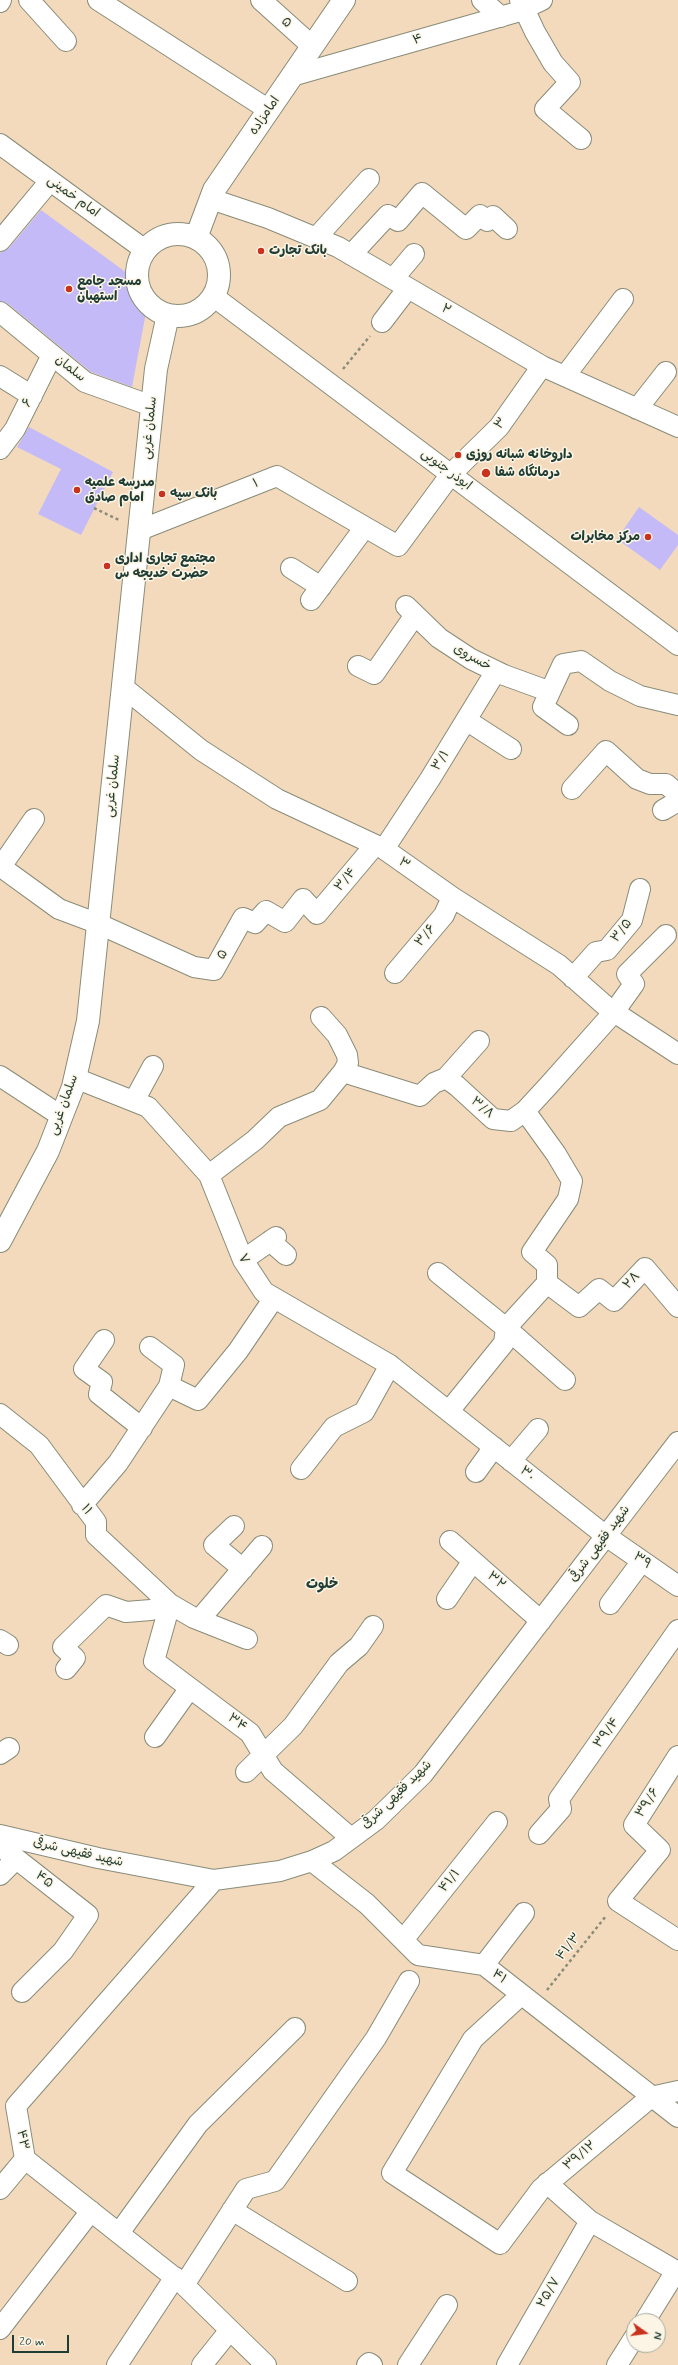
<!DOCTYPE html>
<meta charset="utf-8">
<style>
body{margin:0}
#map{position:relative;width:678px;height:2365px;overflow:hidden;background:#f3dabd;font-family:Mynerve,sans-serif}
canvas{display:block}
.north{position:absolute;left:626px;top:2313px;width:40px;height:40px;box-sizing:border-box;background:#fcf5e5;border:1px solid #a4ab9e;border-radius:50%;rotate:104deg;font-size:11px;font-weight:700;line-height:16px;text-align:center;color:#1f3d34}
.north::after{content:'';display:block;margin:auto;width:14px;height:18px;background:#c8321e;clip-path:polygon(50% 0,100% 100%,50% 72%,0 100%)}
.scale{position:absolute;left:12px;top:2335px;width:57px;height:18px;box-sizing:border-box;border:2px solid #1f3d34;border-top:0;padding-left:5px;font-size:12px;line-height:14px;white-space:nowrap;color:#1f3d34;-webkit-text-stroke:3px #fcf5e5;paint-order:stroke}
</style>
<div id="map">
<canvas width="678" height="2365"></canvas>
<div class="north">N</div>
<div class="scale">20 m</div>
</div>
<script>
const g = document.querySelector('canvas').getContext('2d');
g.lineJoin = 'round';
function fillPath(path, color) { g.fillStyle = color; g.fill(path, 'evenodd'); }
const poly = rows => new Path2D(rows.map(r => 'M' + r).join(''));
function strokePath(path, color, width, dash) { g.strokeStyle = color; g.lineWidth = width; g.lineCap = dash ? 'butt' : 'round'; g.setLineDash(dash || []); g.stroke(path); }
function write(font, color, halo, rows, align = 'center') {
  g.font = font + ' Mynerve,"Playpen Sans Arabic",sans-serif'; g.lineWidth = 3; g.setLineDash([]); g.textBaseline = 'middle'; g.strokeStyle = halo; g.fillStyle = color; for (const [text, x, y, turn = 0] of rows) {
    g.save(); g.translate(x, y); g.rotate((+turn || 0) * Math.PI / 180); g.textAlign = isNaN(turn) ? turn : align; if (halo) g.strokeText(text, 0, 0); g.fillText(text, 0, 0); g.restore();
  }
}
fillPath(poly([
 [41,210,131,276,147,307,132,387,91,372,7,303,0,301,0,253,9,248],
 [29,427,113,472,81,535,38,514,61,469,17,447],
 [639,507,678,535,678,545,660,570,617,539]
]), '#c3baf7');
const minor = poly([
 [29,0,66,41],
 [98,0,269,110],
 [261,0,312,46],
 [482,0,501,17],
 [520,0,535,32,553,63,570,82,545,109,581,139],
 [0,2,1,0],
 [292,76,517,12,542,0],
 [0,144,145,250],
 [211,199,268,218,338,247,542,366,678,427],
 [316,238,369,179],
 [0,241,50,181],
 [351,255,388,215,398,221,422,193,466,229,480,215,487,221,493,216,507,229],
 [393,279,414,254],
 [213,296,678,645],
 [0,312,85,382,152,406],
 [382,322,408,288],
 [0,376,32,396],
 [565,376,623,299],
 [637,409,666,372],
 [0,449,15,429,52,355],
 [140,530,277,476,365,527],
 [291,568,321,587],
 [311,600,365,527,398,546,451,474,499,427,542,366],
 [406,606,439,638,471,659,504,675,548,691],
 [358,666,374,674,415,615],
 [123,687,201,750,277,799,384,849,452,897,559,965,608,1008,678,1054],
 [466,720,511,749],
 [568,725,543,707,563,664,581,661,610,681,640,696,678,705],
 [572,789,606,751,637,779,650,784,666,784,678,794],
 [663,810,678,801],
 [384,849,430,779,496,671],
 [1,867,59,909,99,924,194,967,214,970,243,918,255,923,266,911,285,922,303,899,317,914,375,845],
 [0,868,34,819],
 [395,973,444,915,452,897],
 [573,978,596,952,607,950,632,920,640,889],
 [343,1072,420,1096,434,1083,446,1078,457,1086,493,1119,511,1121,525,1111,549,1085,614,1012,634,984,627,974,666,935],
 [0,1076,61,1116],
 [75,1078,148,1107,209,1175,243,1260,264,1292,390,1365,606,1536,678,1586],
 [446,1078,479,1041],
 [134,1101,153,1066],
 [525,1111,556,1154,572,1181,568,1199,532,1252,547,1265,547,1283,506,1328,565,1380],
 [209,1175,255,1140,279,1117,320,1100,343,1072,348,1063,347,1055,337,1035,321,1017],
 [270,1241,286,1255],
 [243,1260,276,1237],
 [438,1273,506,1328,504,1343,449,1411],
 [547,1283,579,1307,599,1289,614,1301,645,1268,678,1307],
 [104,1340,84,1369,102,1382,99,1394,142,1428],
 [169,1386,198,1400,238,1351,274,1298],
 [0,1414,39,1445,96,1522,96,1535,170,1604,194,1618,247,1639],
 [511,1461,538,1429],
 [301,1469,334,1427,364,1412,390,1365],
 [476,1472,494,1447],
 [82,1505,118,1463,169,1386,174,1365,150,1347],
 [234,1526,214,1545,243,1569],
 [450,1541,541,1621],
 [447,1599,473,1561],
 [170,1604,154,1661,250,1733,273,1771,351,1838],
 [610,1604,642,1561],
 [199,1620,262,1546],
 [0,1640,8,1645],
 [66,1669,75,1658,63,1647,106,1605,126,1612,151,1610,170,1604],
 [155,1737,190,1688],
 [0,1754,9,1748],
 [678,1756,634,1825,660,1850,618,1901,678,1940],
 [246,1772,293,1726,339,1663,359,1646,373,1626],
 [539,1834,561,1809,559,1799,678,1630],
 [0,1835,98,1858,214,1880,280,1871,312,1861,334,1851,376,1820,423,1774,678,1442],
 [0,1846,88,1915,63,1951,22,1992],
 [312,1861,367,1904,418,1955,484,1965,678,2117],
 [0,1875,16,1859],
 [214,1880,16,2106,25,2159,184,2285,266,2365],
 [403,1940,497,1822],
 [484,1965,524,1913],
 [521,1995,473,2039,392,2173,500,2244,541,2189,651,2097,678,2091],
 [547,2183,590,2221,678,2272],
 [0,2189,25,2159],
 [232,2210,347,2281],
 [119,2233,198,2124,295,2028],
 [184,2285,246,2189,275,2181,376,2038,409,1981],
 [645,2321,676,2271],
 [0,2329,91,2211],
 [117,2365,175,2277],
 [202,2365,230,2330],
 [367,2365,369,2363,372,2365],
 [408,2365,447,2305],
 [507,2365,590,2221],
 [617,2365,634,2338]
]);
const major = poly([
 '137 275a41 41 0 1 1 82 0a41 41 0 1 1-82 0Z',
 [196,238,214,190,344,0],
 [0,1241,48,1151,73,1087,88,1021,156,369,168,315]
]);
strokePath(minor, '#898c78', 22);
strokePath(major, '#898c78', 24);
strokePath(poly([
 [343,369,370,336],
 [94,508,121,521],
 [547,1990,606,1916]
]), '#898c78', 2.5, [3, 3]);
strokePath(minor, '#fff', 20);
strokePath(major, '#fff', 22);
for (const [x, y, r, color] of [
 [261,251,4,"#c8321e"],
 [69,289,4,"#c8321e"],
 [458,455,4,"#c8321e"],
 [486,473,5,"#c8321e"],
 [77,490,4,"#c8321e"],
 [162,494,4,"#c8321e"],
 [648,537,4,"#c8321e"],
 [107,566,4,"#c8321e"]
]) { const dot = new Path2D(); dot.arc(x, y, r, 0, 2 * Math.PI); g.fillStyle = color; g.fill(dot); strokePath(dot, '#fcf5e5', 1.5); }
write('13px', '#1f3d34', '#fcf5e5', [
 ["۵",286,23,42],
 ["۴",418,40,-16],
 ["امامزاده",265,116,-56],
 ["امام خمینی",73,197,36],
 ["۲",446,310,30],
 ["سلمان",70,369,38],
 ["۶",28,403,-63],
 ["۳",501,424,-51],
 ["سلمان غربی",150,428,-84],
 ["ابوذر جنوبی",446,470,37],
 ["۱",256,484,-21],
 ["خسروی",472,658,29],
 ["۳/۱",441,761,-58],
 ["سلمان غربی",113,786,-84],
 ["۳",404,864,35],
 ["۳/۴",346,880,-50],
 ["۳/۵",622,931,-53],
 ["۳/۶",426,936,-50],
 ["۵",223,955,-59],
 ["سلمان غربی",64,1105,-70],
 ["۳/۸",482,1108,40],
 ["۷",243,1259,63],
 ["۲۸",632,1281,-47],
 ["۳۰",527,1474,39],
 ["۱۱",86,1510,52],
 ["شهید فقیهی شرقی",600,1544,-53],
 ["۳۹",642,1561,35],
 ["۳۲",496,1581,41],
 ["۳۴",237,1723,37],
 ["۳۹/۴",607,1733,-54],
 ["شهید فقیهی شرقی",397,1795,-44],
 ["۳۹/۶",648,1803,-57],
 ["شهید فقیهی شرقی",78,1853,13],
 ["۴۵",44,1880,38],
 ["۴۱/۱",450,1881,-51],
 ["۴۱/۳",569,1947,-51],
 ["۴۱",499,1977,38],
 ["۴۳",22,2140,80],
 ["۳۹/۱۲",580,2156,-40],
 ["۲۵/۷",549,2293,-60]
]);
write('bold 13px', '#1f3d34', '#fcf5e5', [
 ["بانک تجارت",269,251],
 ["مسجد جامع",77,282],
 ["استهبان",77,297],
 ["داروخانه شبانه روزی",466,455],
 ["درمانگاه شفا",495,473],
 ["مدرسه علمیه",85,483],
 ["امام صادق",85,498],
 ["بانک سپه",170,494],
 ["مرکز مخابرات",640,537,"right"],
 ["مجتمع تجاری اداری",115,559],
 ["حضرت خدیجه س",115,574]
], 'left');
write('bold 14px', '#1f3d34', '#fcf5e5', [
 ["خلوت",322,1585]
]);
</script>
